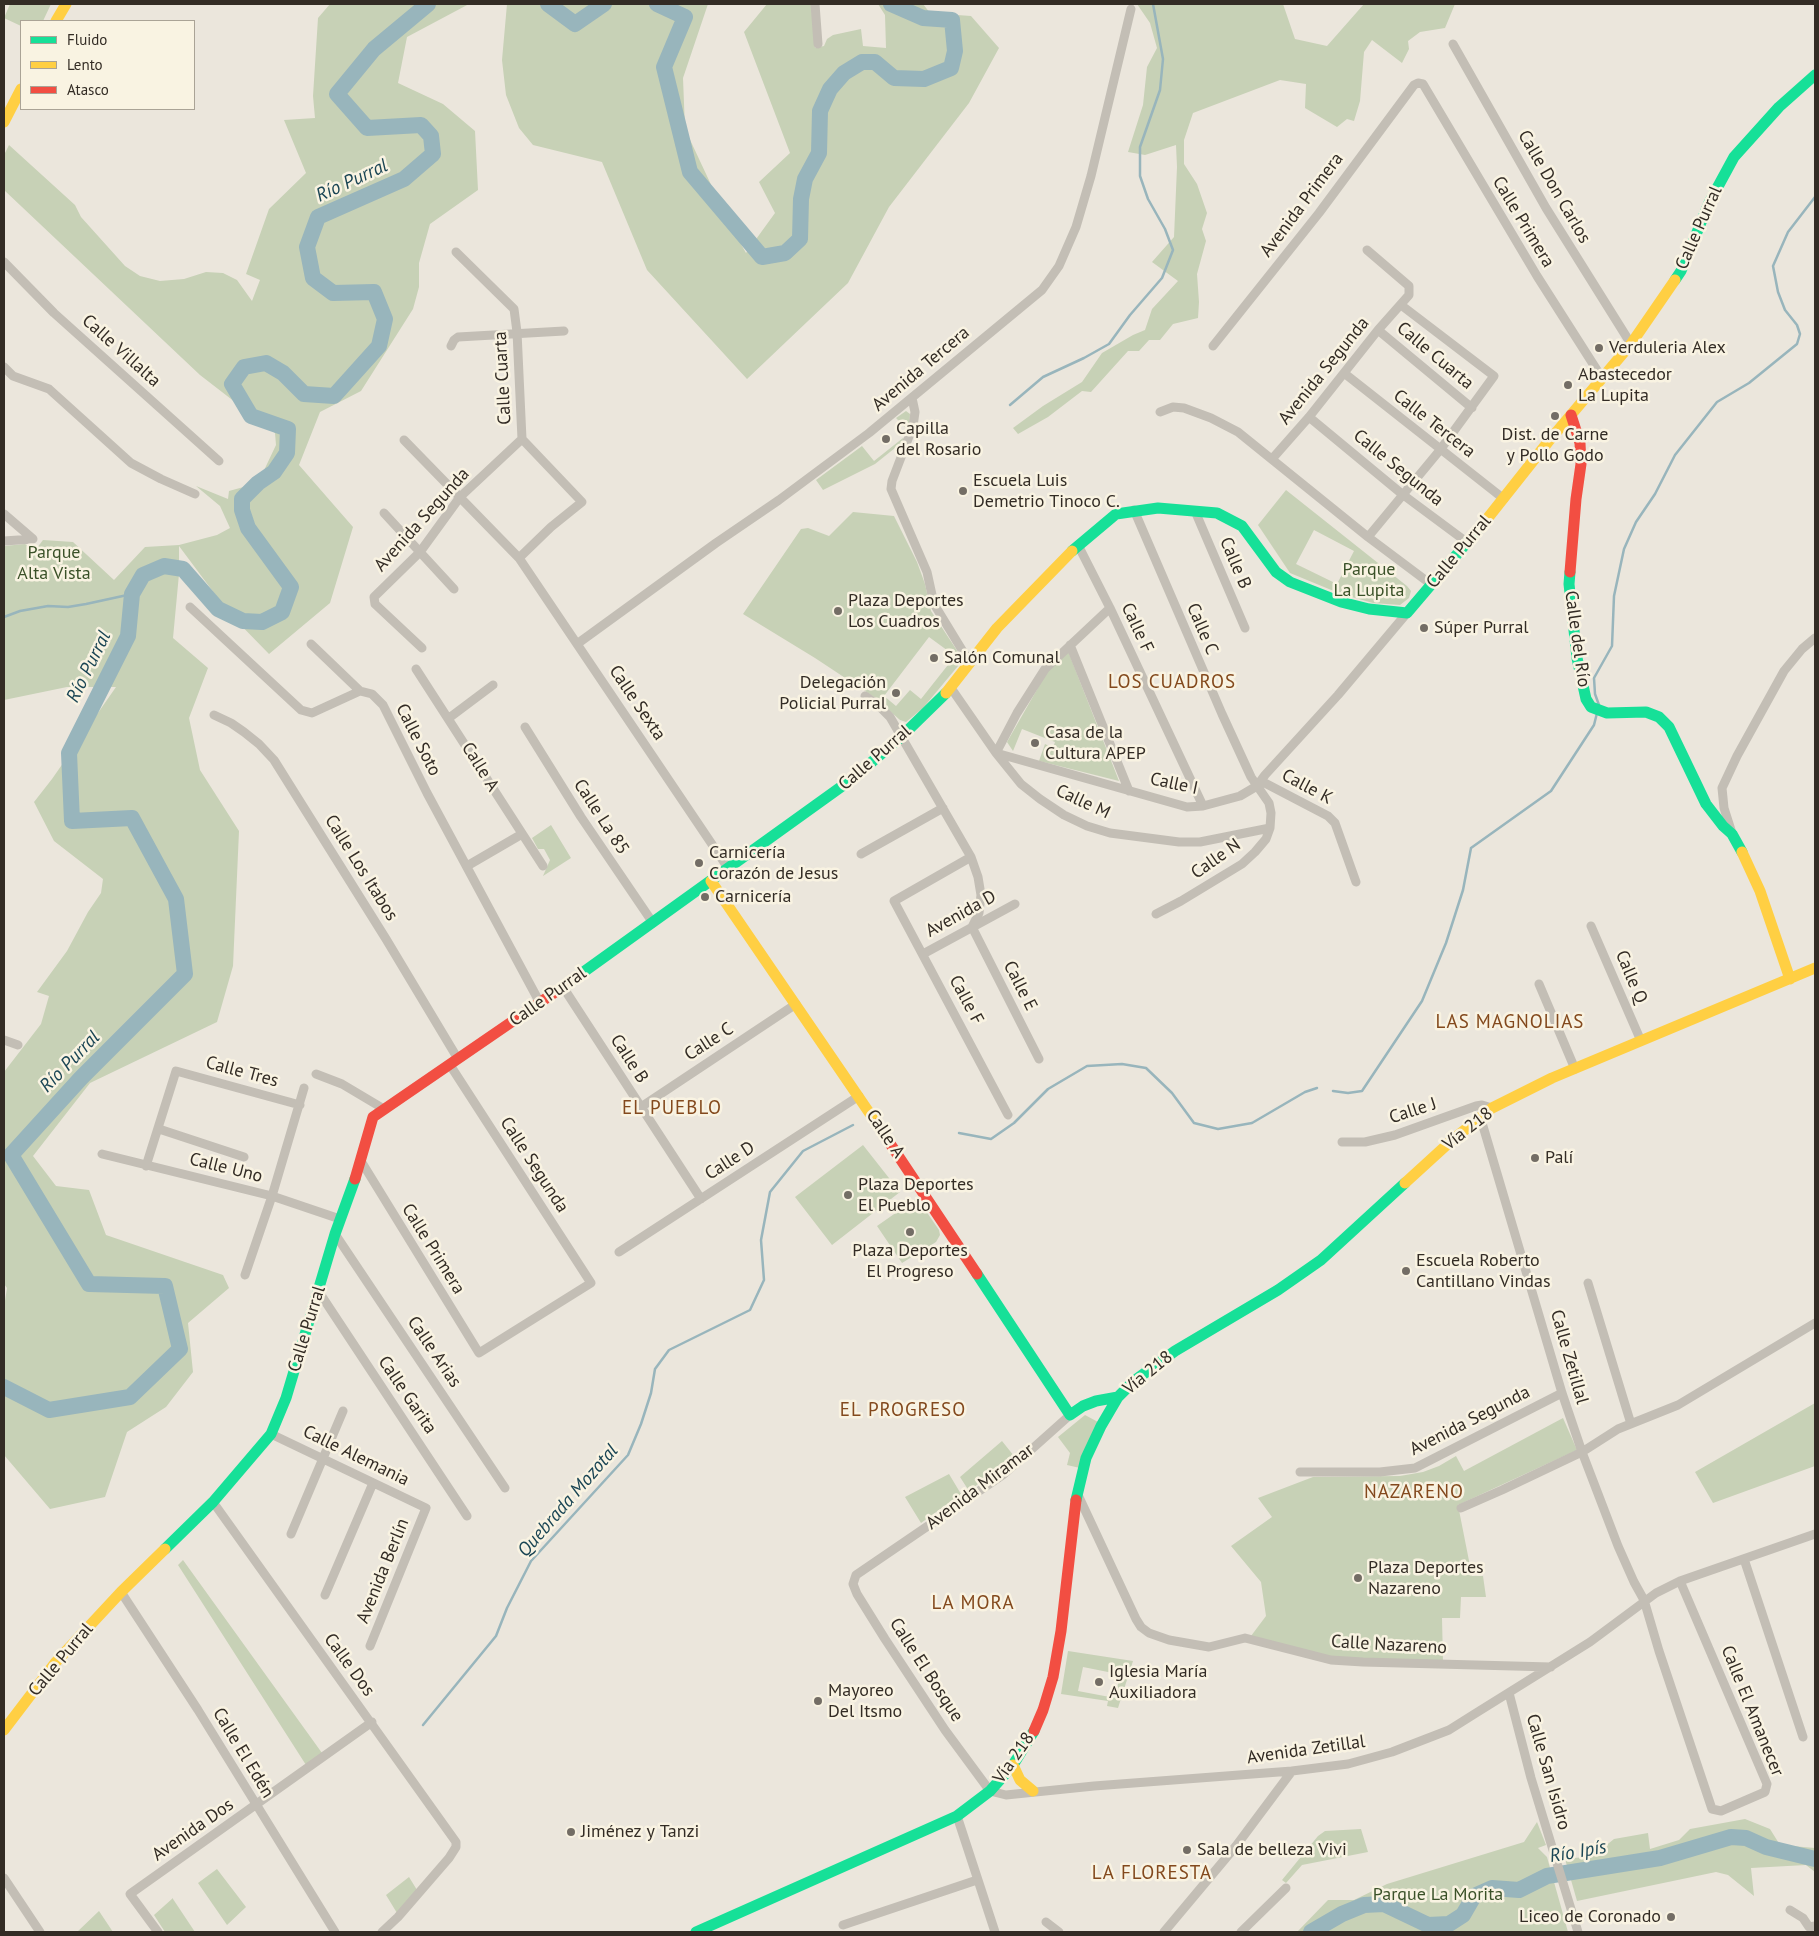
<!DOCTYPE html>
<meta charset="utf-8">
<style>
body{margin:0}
#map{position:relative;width:1819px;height:1936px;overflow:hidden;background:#ebe6dc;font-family:"PT Sans",sans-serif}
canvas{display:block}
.frame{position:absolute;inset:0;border:5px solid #332c25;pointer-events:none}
.legend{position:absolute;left:20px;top:20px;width:175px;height:90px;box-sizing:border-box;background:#f9f3e2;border:1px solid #aaa396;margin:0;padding:6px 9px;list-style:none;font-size:15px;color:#332c25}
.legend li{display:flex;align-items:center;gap:10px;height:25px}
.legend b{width:25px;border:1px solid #aaa396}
</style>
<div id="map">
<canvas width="1819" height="1936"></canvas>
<div class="frame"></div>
<ul class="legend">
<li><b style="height:6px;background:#16e098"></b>Fluido</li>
<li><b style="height:6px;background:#ffcf43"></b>Lento</li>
<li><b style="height:6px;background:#f24e42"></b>Atasco</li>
</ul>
</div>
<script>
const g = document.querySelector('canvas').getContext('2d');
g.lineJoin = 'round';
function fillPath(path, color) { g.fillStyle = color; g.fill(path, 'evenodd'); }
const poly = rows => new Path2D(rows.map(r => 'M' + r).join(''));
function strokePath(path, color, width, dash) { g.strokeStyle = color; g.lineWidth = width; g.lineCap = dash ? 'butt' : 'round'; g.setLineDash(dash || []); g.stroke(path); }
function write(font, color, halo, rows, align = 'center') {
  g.font = font + ' "PT Sans",sans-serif'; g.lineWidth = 5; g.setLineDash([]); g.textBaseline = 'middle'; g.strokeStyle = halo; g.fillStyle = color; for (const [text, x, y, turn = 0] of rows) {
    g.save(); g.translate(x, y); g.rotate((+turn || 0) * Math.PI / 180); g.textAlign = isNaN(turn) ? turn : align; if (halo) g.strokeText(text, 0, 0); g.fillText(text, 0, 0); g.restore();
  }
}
fillPath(poly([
 [10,4,51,4,43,21,21,21,21,26,4,18],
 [330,4,469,4,407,37,398,83,443,104,475,131,478,190,430,224,419,263,419,287,413,309,361,391,320,412,299,465,353,527,330,603,269,654,229,613,179,546,179,574,173,638,208,668,189,718,200,770,239,831,233,966,217,1022,90,1083,33,1156,56,1186,89,1190,106,1235,223,1275,229,1288,188,1323,193,1372,166,1407,127,1432,105,1497,50,1509,4,1455,4,1307,7,1288,4,1284,4,1072,41,1024,49,996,37,992,67,951,88,912,101,893,103,879,54,841,34,802,52,779,116,687,67,687,4,700,4,546,25,544,32,548,37,548,43,540,73,542,114,580,145,547,179,545,217,535,230,528,220,506,196,486,228,499,229,491,258,483,276,445,275,433,200,375,4,190,4,155,9,145,75,205,81,217,125,266,140,276,160,281,184,279,206,272,223,273,237,280,252,301,260,280,246,274,269,209,306,173,284,120,315,118,313,96,318,18],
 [507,4,708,4,683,78,685,129,728,221,746,253,775,213,759,182,790,153,744,32,767,4,811,4,815,48,824,46,827,39,833,35,861,29,863,46,886,48,885,15,878,4,923,4,930,13,971,16,999,48,969,103,889,207,848,283,747,379,647,270,602,162,533,145,519,128,506,95,502,60],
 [1137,4,1283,4,1295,39,1327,46,1364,4,1455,4,1445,28,1420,32,1408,41,1409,49,1402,63,1372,40,1364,52,1360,101,1354,121,1347,119,1337,127,1305,108,1306,84,1280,80,1193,113,1184,140,1184,164,1197,184,1207,213,1202,229,1206,241,1197,274,1199,302,1198,318,1173,324,1160,340,1149,340,1139,351,1128,351,1091,392,1082,391,1048,417,1018,434,1013,428,1043,406,1082,382,1102,353,1133,335,1145,330,1152,309,1178,281,1152,262,1174,237,1177,167,1176,145,1145,155,1128,152,1143,105,1147,67,1157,48,1150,23],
 [906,411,910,414,909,431,896,418],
 [903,438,905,440,875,464,823,490,816,480,862,446,874,461],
 [1286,490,1407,586,1411,591,1409,598,1400,605,1373,603,1341,594,1290,573,1258,525],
 [1314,530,1354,551,1337,584,1296,564],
 [853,512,894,516,917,562,925,584,931,611,958,652,958,666,923,708,906,722,900,720,874,697,815,658,743,614,801,529,808,528,829,536],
 [929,637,955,656,921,699,910,690,896,706,884,696],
 [1068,651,1119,781,1039,761,1045,744,1053,748,1055,742,1022,729,1013,751,1007,742,1047,672],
 [551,825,571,858,543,876,550,860,544,849,538,849,532,838],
 [863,1145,900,1192,832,1245,795,1197],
 [917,1198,939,1230,940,1235,936,1242,902,1263,877,1226],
 [1815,1403,1815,1466,1713,1503,1695,1472],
 [1085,1415,1098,1422,1080,1468,1067,1465,1070,1453,1058,1437],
 [1563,1418,1577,1450,1458,1505,1472,1576,1483,1576,1486,1597,1461,1597,1460,1618,1442,1618,1443,1662,1328,1657,1251,1636,1266,1616,1261,1582,1231,1546,1272,1517,1258,1498,1313,1477,1400,1476,1423,1472,1439,1466,1456,1456,1464,1471],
 [1002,1441,1014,1456,969,1491,960,1477],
 [949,1474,961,1494,921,1523,905,1497],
 [183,1560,322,1753,306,1765,178,1565],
 [1068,1651,1133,1661,1118,1708,1107,1706,1108,1701,1061,1694],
 [1083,1667,1113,1673,1115,1669,1121,1670,1115,1698,1078,1691],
 [1745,1819,1770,1829,1780,1845,1815,1848,1815,1872,1806,1865,1751,1868,1754,1896,1728,1875,1716,1872,1577,1901,1565,1859,1593,1856,1614,1839,1648,1833,1650,1849,1679,1840,1690,1829],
 [1537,1822,1546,1845,1538,1848,1547,1857,1568,1932,1297,1932,1328,1900,1354,1900,1387,1884,1524,1842],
 [1361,1829,1368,1852,1302,1865,1286,1883,1282,1880,1318,1836,1325,1831],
 [217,1869,246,1907,227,1925,198,1883],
 [409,1877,417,1890,397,1913,386,1895],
 [173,1898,173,1899,195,1932,165,1932,154,1915],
 [99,1911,113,1932,77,1932]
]), '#c7d1b6');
strokePath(poly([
 [1010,405,1043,377,1084,358,1109,344,1130,315,1162,278,1173,250,1165,229,1148,199,1140,176,1140,147,1160,90,1163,59,1153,4],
 [4,617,20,611,48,606,68,607,86,604,132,594],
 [1599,705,1595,694,1594,678,1612,646,1614,596,1624,549,1636,522,1655,494,1675,455,1717,402,1749,383,1797,344,1800,334,1797,325,1785,310,1778,292,1773,266,1788,232,1815,197],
 [1333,1091,1348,1093,1362,1091,1422,1001,1446,943,1463,890,1471,848,1551,791,1594,725,1597,713],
 [959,1133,991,1139,1014,1123,1048,1089,1087,1066,1122,1064,1146,1068,1172,1093,1194,1123,1218,1129,1252,1123,1305,1092,1317,1088],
 [423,1725,496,1636,507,1608,531,1561,628,1455,641,1424,651,1393,655,1369,669,1350,750,1310,764,1280,761,1240,770,1192,803,1151,853,1125]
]), '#98b5bc', 2.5);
strokePath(poly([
 [548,4,575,24,604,4],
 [657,4,685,17,664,67,690,172,762,257,785,253,800,239,801,199,805,179,819,153,820,111,830,89,844,73,862,62,875,62,894,78,924,79,951,68,955,51,952,20,923,18,891,4],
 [4,1387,49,1410,130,1397,180,1349,165,1286,89,1284,11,1155,81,1078,185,974,176,899,132,818,72,821,69,753,128,636,132,594,143,575,164,566,183,569,218,609,243,621,262,622,282,612,291,587,248,528,242,510,242,499,258,483,274,472,287,453,288,429,251,416,232,384,244,367,266,363,283,373,304,394,334,396,379,346,385,319,374,292,333,293,313,278,307,247,318,217,404,179,433,154,431,136,421,125,367,128,337,94,374,49,428,4],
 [1311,1932,1342,1914,1364,1905,1384,1904,1428,1925,1449,1924,1463,1915,1474,1896,1492,1888,1519,1890,1547,1876,1660,1858,1731,1837,1746,1838,1766,1847,1815,1859]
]), '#98b5bc', 16);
strokePath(poly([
 [815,4,818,44],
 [1453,44,1546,208,1631,344],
 [456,252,514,309,517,332,522,439,582,502,551,527,519,558],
 [4,262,54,313,219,461],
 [1378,330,1472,408],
 [451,346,454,340,458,337,564,331],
 [1213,346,1319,213,1414,85,1418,83,1423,84,1537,276,1602,378],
 [4,367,13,376,49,389,131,463,161,479,195,494],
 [1344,373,1504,499],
 [912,398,915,412,913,426,892,481,891,489,927,572,934,604,970,663],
 [1160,412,1173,407,1184,408,1211,418,1238,432,1368,537,1432,585],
 [1309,417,1402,494,1468,543],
 [404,440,519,558,728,868],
 [1272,459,1309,417,1378,330,1409,295,1409,286,1367,250],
 [1134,510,1222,714,1251,777,1269,803,1271,813,1270,828,1266,839,1255,852,1242,864,1181,901,1156,914],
 [1195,511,1245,628],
 [384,513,454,589],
 [4,514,33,539],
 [1368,537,1440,450,1494,376,1401,305],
 [4,541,33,539],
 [1078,545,1110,608,1203,806],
 [190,607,301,710,312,713,360,691,372,694,383,705,427,793,540,1003],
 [1110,608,1045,669,1017,713,996,753,1021,784,1040,799,1064,815,1087,826,1110,833,1179,842,1200,842,1270,828],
 [311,644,360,691],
 [577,644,716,543,779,500,869,433,1042,290,1059,266,1076,227,1091,176,1131,9],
 [1070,645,1129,791],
 [422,648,375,604,374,597,420,552,460,497,522,439],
 [416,669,543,866],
 [951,688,996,753,1187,807,1203,806,1240,796,1257,786,1265,775,1338,695,1407,613],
 [865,696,878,705,890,717,971,857,978,877,981,895,979,913,972,927,1039,1059],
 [214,715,231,723,244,732,259,744,274,760,386,939,458,1059],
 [449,718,493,685],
 [525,727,581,817,653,923],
 [1261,781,1328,816,1335,823,1356,882],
 [1732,833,1724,808,1722,788,1737,756,1784,671,1802,649,1815,638],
 [861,854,943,808],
 [971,857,894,901,1008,1115],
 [467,866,522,834],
 [1591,926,1641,1041],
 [923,954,1015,904],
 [1539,984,1575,1069],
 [563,987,701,1199],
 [4,1040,18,1045],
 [316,1074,342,1084,384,1109],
 [641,1107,796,1004],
 [1480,1116,1562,1393,1582,1452,1618,1546,1634,1582,1644,1600,1659,1651,1712,1809,1721,1811,1765,1792,1767,1784,1680,1581],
 [159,1129,244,1157],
 [1342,1142,1365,1142,1395,1135,1476,1106,1482,1105,1492,1108],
 [102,1154,272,1196,340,1219],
 [361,1161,479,1353,591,1283,450,1065],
 [146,1166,176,1071,300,1105],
 [335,1234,505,1488],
 [619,1252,859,1096],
 [245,1275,272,1196,304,1088],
 [1588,1283,1631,1424],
 [319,1292,467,1516],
 [1070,1415,1004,1474,856,1575,853,1584,857,1594,885,1639,945,1730,990,1791,1006,1795,1094,1786,1292,1771,1348,1764,1392,1752,1449,1730,1476,1713,1590,1642,1656,1593,1680,1581,1815,1534],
 [271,1434,426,1508,370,1646],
 [1300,1472,1380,1472,1415,1468,1562,1393],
 [1078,1495,1136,1619,1141,1627,1149,1633,1169,1640,1209,1647,1245,1638,1331,1660,1363,1662,1551,1667],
 [213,1502,456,1842,456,1847,449,1858,398,1917,382,1932],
 [1461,1508,1502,1490,1582,1452,1618,1429,1678,1405,1815,1323],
 [291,1534,343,1411],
 [1744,1559,1803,1737],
 [121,1592,198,1710,335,1932],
 [325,1595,373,1483],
 [1509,1693,1531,1778,1578,1932],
 [957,1816,995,1932],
 [4,1878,40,1932],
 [1790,1910,1803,1918,1809,1927,1815,1926],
 [1046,1922,1059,1932],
 [843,1925,977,1880],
 [158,1932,130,1894,372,1722],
 [1164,1932,1236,1846,1292,1771],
 [1241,1932,1286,1888]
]), '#c3beb5', 9);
strokePath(poly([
 [1675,280,1681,271,1709,203,1734,157,1779,107,1815,75],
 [1072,551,1116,514,1158,508,1217,513,1242,526,1276,572,1290,582,1341,602,1369,609,1407,613,1487,519],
 [1570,572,1569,584,1577,658,1586,699,1591,707,1607,713,1646,712,1659,717,1669,727,1706,804,1723,826,1732,834,1742,852],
 [564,986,852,779,902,736,946,693],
 [977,1274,1070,1415,1083,1406,1096,1401,1118,1397],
 [1076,1500,1086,1458,1101,1426,1118,1397,1134,1381,1175,1351,1278,1290,1321,1260,1405,1183],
 [165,1549,213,1502,271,1434,286,1398,335,1234,355,1179],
 [696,1932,957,1816,990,1791,1013,1765,1034,1731]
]), '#16e098', 11);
strokePath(poly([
 [56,21,66,4],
 [4,122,21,89],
 [1487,519,1548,442,1631,344,1675,280],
 [946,693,997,628,1072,551],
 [1742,852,1760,891,1790,979],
 [711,881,877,1124],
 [1405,1183,1451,1141,1492,1108,1552,1078,1815,968],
 [4,1730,55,1663,121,1592,165,1549],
 [1013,1765,1020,1780,1033,1791]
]), '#ffcf43', 11);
strokePath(poly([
 [1570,572,1576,499,1581,464,1580,443,1571,415],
 [877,1124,977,1274],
 [355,1179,373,1117,564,986],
 [1034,1731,1043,1710,1053,1677,1061,1631,1076,1500]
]), '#f24e42', 11);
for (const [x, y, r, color] of [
 [1599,348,5,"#736d65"],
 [1568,385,5,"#736d65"],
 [1555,416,5,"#736d65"],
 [886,439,5,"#736d65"],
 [963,491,5,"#736d65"],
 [838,611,5,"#736d65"],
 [1424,628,5,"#736d65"],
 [934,658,5,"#736d65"],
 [896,693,5,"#736d65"],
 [1035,743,5,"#736d65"],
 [699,863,5,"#736d65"],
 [705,897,5,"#736d65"],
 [1535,1158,5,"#736d65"],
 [848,1195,5,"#736d65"],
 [910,1232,5,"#736d65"],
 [1406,1271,5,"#736d65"],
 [1358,1578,5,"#736d65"],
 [1099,1682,5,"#736d65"],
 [818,1701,5,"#736d65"],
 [571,1832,5,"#736d65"],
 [1187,1850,5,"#736d65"],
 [1671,1917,5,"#736d65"]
]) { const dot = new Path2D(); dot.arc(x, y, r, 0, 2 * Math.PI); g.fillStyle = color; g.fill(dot); strokePath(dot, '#f9f3e2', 2); }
write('18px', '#332c25', '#f9f3e2', [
 ["Calle Don Carlos",1554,187,60],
 ["Avenida Primera",1302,205,-53],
 ["Calle Primera",1523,222,59],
 ["Calle Purral",1699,228,-66],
 ["Calle Villalta",121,351,42],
 ["Calle Cuarta",1435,356,40],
 ["Avenida Tercera",921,369,-40],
 ["Avenida Segunda",1324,371,-51],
 ["Calle Cuarta",503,378,-93],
 ["Calle Tercera",1434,424,38],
 ["Calle Segunda",1398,468,39],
 ["Avenida Segunda",422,520,-48],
 ["Calle Purral",1459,552,-50],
 ["Calle B",1235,563,67],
 ["Calle F",1137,628,65],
 ["Calle C",1202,629,67],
 ["Calle del Río",1577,639,82],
 ["Calle Sexta",637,703,56],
 ["Calle Soto",418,740,63],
 ["Calle Purral",875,758,-41],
 ["Calle A",480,767,58],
 ["Calle I",1174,784,12],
 ["Calle K",1307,787,28],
 ["Calle M",1083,802,25],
 ["Calle La 85",601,817,57],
 ["Calle N",1216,859,-35],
 ["Calle Los Itabos",361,868,58],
 ["Avenida D",961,914,-29],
 ["Calle Q",1631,977,67],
 ["Calle E",1020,986,63],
 ["Calle Purral",548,997,-35],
 ["Calle F",966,1000,62],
 ["Calle C",709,1042,-33],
 ["Calle B",629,1059,57],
 ["Calle Tres",242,1072,15],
 ["Calle J",1413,1111,-18],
 ["Vía 218",1468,1129,-38],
 ["Calle A",885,1134,56],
 ["Calle D",730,1161,-33],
 ["Calle Segunda",534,1165,57],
 ["Calle Uno",226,1168,14],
 ["Calle Primera",433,1249,58],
 ["Calle Purral",307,1329,-73],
 ["Calle Arias",434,1352,56],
 ["Calle Zetillal",1569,1357,74],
 ["Vía 218",1148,1373,-39],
 ["Calle Garita",407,1395,56],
 ["Avenida Segunda",1470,1421,-27],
 ["Calle Alemania",356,1456,26],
 ["Avenida Miramar",980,1487,-37],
 ["Avenida Berlín",383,1571,-68],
 ["Calle Nazareno",1389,1645,3],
 ["Calle Purral",61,1660,-50],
 ["Calle Dos",349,1665,54],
 ["Calle El Bosque",926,1670,57],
 ["Calle El Amanecer",1752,1711,68],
 ["Avenida Zetillal",1306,1750,-8],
 ["Calle El Edén",243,1753,59],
 ["Vía 218",1014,1758,-55],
 ["Calle San Isidro",1548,1772,74],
 ["Avenida Dos",193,1830,-35]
]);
write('18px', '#332c25', '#f9f3e2', [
 ["Verduleria Alex",1609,348],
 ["Abastecedor",1578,375],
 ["La Lupita",1578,396],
 ["Capilla",896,429],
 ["del Rosario",896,450],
 ["Dist. de Carne",1555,435,"center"],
 ["y Pollo Godo",1555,456,"center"],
 ["Escuela Luis",973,481],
 ["Demetrio Tinoco C.",973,502],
 ["Plaza Deportes",848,601],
 ["Los Cuadros",848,622],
 ["Súper Purral",1434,628],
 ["Salón Comunal",944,658],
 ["Delegación",886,683,"right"],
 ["Policial Purral",886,704,"right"],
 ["Casa de la",1045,733],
 ["Cultura APEP",1045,754],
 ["Carnicería",709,853],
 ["Corazón de Jesus",709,874],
 ["Carnicería",715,897],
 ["Palí",1545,1158],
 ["Plaza Deportes",858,1185],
 ["El Pueblo",858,1206],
 ["Plaza Deportes",910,1251,"center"],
 ["El Progreso",910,1272,"center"],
 ["Escuela Roberto",1416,1261],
 ["Cantillano Vindas",1416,1282],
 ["Plaza Deportes",1368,1568],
 ["Nazareno",1368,1589],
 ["Iglesia María",1109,1672],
 ["Auxiliadora",1109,1693],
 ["Mayoreo",828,1691],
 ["Del Itsmo",828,1712],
 ["Jiménez y Tanzi",581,1832],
 ["Sala de belleza Vivi",1197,1850],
 ["Liceo de Coronado",1661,1917,"right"]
], 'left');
write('18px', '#3a5128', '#f9f3e2', [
 ["Parque",54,553],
 ["Alta Vista",54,574],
 ["Parque",1369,570],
 ["La Lupita",1369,591],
 ["Parque La Morita",1438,1895]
]);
write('italic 19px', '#1a4554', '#f9f3e2', [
 ["Río Purral",352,181,-25],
 ["Río Purral",89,667,-64],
 ["Río Purral",70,1062,-46],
 ["Quebrada Mozotal",568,1501,-49],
 ["Río Ipís",1578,1852,-10]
]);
g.letterSpacing = '1px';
write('19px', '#83491d', '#f9f3e2', [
 ["LOS CUADROS",1172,683],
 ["LAS MAGNOLIAS",1510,1023],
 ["EL PUEBLO",672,1109],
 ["EL PROGRESO",903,1411],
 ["NAZARENO",1414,1493],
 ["LA MORA",973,1604],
 ["LA FLORESTA",1152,1874]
]);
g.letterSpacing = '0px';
</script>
